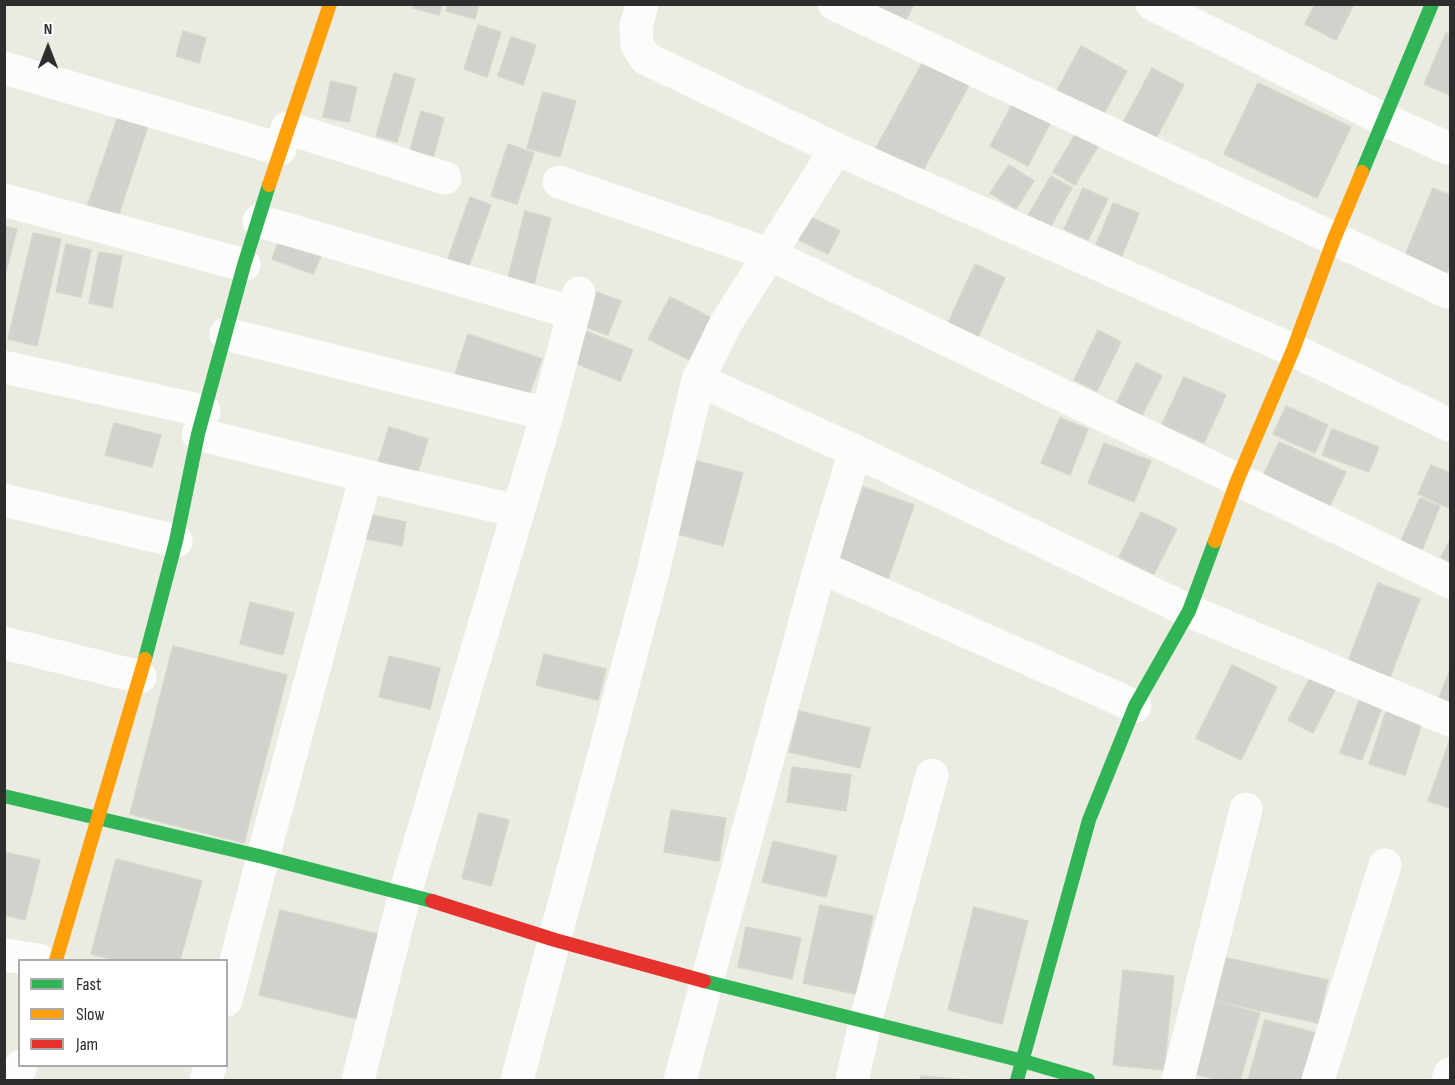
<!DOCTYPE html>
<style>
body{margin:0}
#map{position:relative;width:1455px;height:1085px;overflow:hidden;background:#eaece2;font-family:"Sofia Sans Condensed",sans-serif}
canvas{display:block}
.frame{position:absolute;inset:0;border:6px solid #2d2d2d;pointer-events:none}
.legend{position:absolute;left:18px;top:959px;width:210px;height:108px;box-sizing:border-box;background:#fff;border:2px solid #ababab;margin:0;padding:8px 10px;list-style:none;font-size:18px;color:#2d2d2d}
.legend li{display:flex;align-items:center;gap:12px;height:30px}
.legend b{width:30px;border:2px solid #ababab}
.north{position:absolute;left:18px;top:18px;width:60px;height:60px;-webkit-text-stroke:4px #fff;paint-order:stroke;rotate:0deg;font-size:16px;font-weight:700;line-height:24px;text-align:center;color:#2d2d2d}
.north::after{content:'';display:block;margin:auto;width:21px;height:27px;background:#2d2d2d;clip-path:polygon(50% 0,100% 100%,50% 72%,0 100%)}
</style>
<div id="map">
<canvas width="1455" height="1085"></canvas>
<div class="frame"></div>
<ul class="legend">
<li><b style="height:8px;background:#30b455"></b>Fast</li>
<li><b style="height:8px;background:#ff9f0a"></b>Slow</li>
<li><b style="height:8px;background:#e5322d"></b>Jam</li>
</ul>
<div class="north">N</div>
</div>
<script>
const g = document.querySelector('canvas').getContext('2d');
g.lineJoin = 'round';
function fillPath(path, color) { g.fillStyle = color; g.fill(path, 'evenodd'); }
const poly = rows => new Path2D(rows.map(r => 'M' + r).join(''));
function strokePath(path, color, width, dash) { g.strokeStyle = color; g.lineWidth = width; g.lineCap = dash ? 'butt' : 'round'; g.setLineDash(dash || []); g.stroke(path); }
const building = poly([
 [415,4,442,4,439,15,413,8,415,4],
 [448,4,479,4,475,19,446,11,448,4],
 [879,4,914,4,904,24,877,9,879,4],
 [1315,4,1354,4,1336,40,1305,24,1315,4],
 [478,25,501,32,487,77,464,69,478,25],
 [183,31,206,38,199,63,176,56,183,31],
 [1446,33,1450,35,1450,95,1424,84,1446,33],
 [511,37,536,45,523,85,498,76,511,37],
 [1081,46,1127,71,1101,119,1055,94,1081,46],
 [927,54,973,78,922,172,876,148,927,54],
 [1152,68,1184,85,1151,148,1119,130,1152,68],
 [394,73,415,79,397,142,376,136,394,73],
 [331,81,357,87,349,122,323,117,331,81],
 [1258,83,1351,127,1317,198,1224,154,1258,83],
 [543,92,576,101,560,157,527,148,543,92],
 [1014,101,1052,120,1028,166,990,146,1014,101],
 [421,111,444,118,431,165,408,158,421,111],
 [118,116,148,126,116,223,85,213,118,116],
 [1076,133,1098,146,1075,185,1053,172,1076,133],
 [508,144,534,153,517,204,491,196,508,144],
 [1009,165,1034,181,1016,209,990,193,1009,165],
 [1051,176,1072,188,1048,231,1026,219,1051,176],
 [1083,188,1108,199,1088,240,1064,229,1083,188],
 [1433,188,1450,195,1450,264,1446,275,1404,258,1433,188],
 [470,197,491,205,466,274,445,267,470,197],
 [1113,203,1139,213,1122,256,1096,245,1113,203],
 [525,211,551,218,534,284,508,278,525,211],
 [798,211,840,231,828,254,787,234,798,211],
 [4,226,17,229,4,279,4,226],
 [33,233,61,239,37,346,8,339,33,233],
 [280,237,322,254,313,274,272,259,280,237],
 [66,244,91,250,81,297,56,292,66,244],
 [99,252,122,256,112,308,89,303,99,252],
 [975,264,1005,278,974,346,944,332,975,264],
 [594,291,621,301,608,335,580,325,594,291],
 [670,297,721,323,700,365,648,339,670,297],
 [578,328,633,350,620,381,565,359,578,328],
 [1098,330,1121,342,1097,391,1074,380,1098,330],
 [468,334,542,359,528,397,455,374,468,334],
 [1136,363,1162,376,1139,421,1114,408,1136,363],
 [1184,377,1226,395,1204,443,1162,424,1184,377],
 [1286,406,1328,425,1315,453,1273,434,1286,406],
 [1060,418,1088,429,1070,475,1041,463,1060,418],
 [114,423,161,435,152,467,105,455,114,423],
 [389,427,428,439,416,478,377,466,389,427],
 [1332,429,1379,447,1369,472,1322,455,1332,429],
 [1279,442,1346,472,1328,510,1262,478,1279,442],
 [1104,443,1151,461,1134,502,1088,483,1104,443],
 [690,459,743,473,723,546,670,532,690,459],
 [1431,465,1450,473,1450,508,1418,494,1431,465],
 [863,487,914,505,888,579,837,562,863,487],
 [1420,498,1440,506,1422,550,1401,541,1420,498],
 [1141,512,1177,529,1154,574,1119,557,1141,512],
 [367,514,406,522,402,546,362,538,367,514],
 [1450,540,1450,562,1441,557,1450,540],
 [1378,583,1420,599,1386,688,1344,672,1378,583],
 [250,602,294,613,283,655,240,644,250,602],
 [173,646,287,675,244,843,130,814,173,646],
 [544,654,606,669,598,700,536,685,544,654],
 [389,656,440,668,430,709,379,697,389,656],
 [1232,665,1277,687,1241,760,1196,738,1232,665],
 [1450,670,1450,707,1437,702,1450,670],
 [1311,676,1335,690,1313,733,1288,720,1311,676],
 [1360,697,1383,705,1362,760,1340,753,1360,697],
 [1387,708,1423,720,1405,775,1369,764,1387,708],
 [799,711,870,728,860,768,789,752,799,711],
 [1450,739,1450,808,1428,801,1450,739],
 [792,767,851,775,846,811,787,802,792,767],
 [671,810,726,818,719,861,664,852,671,810],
 [479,813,509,820,491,886,462,878,479,813],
 [773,841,837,856,826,897,762,882,773,841],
 [4,852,40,860,25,920,4,915,4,852],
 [116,859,202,881,180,960,115,960,91,954,116,859],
 [820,905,873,916,856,994,803,983,820,905],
 [974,907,1028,921,1002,1024,948,1010,974,907],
 [280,910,386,936,366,1021,259,995,280,910],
 [746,927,801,938,792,979,738,967,746,927],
 [1222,957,1328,980,1318,1023,1212,1000,1222,957],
 [1123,970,1174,976,1164,1070,1113,1065,1123,970],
 [1211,1001,1260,1013,1240,1080,1219,1080,1192,1073,1211,1001],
 [1265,1020,1317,1033,1304,1080,1248,1080,1265,1020],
 [921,1076,968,1080,920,1080,921,1076]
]);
fillPath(building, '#d0d2cb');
strokePath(building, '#d5d7ce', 1.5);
strokePath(poly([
 [642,4,636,27,637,45,645,58,836,149,1293,350,1450,425],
 [834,4,1450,293],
 [1152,4,1383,119,1450,149],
 [4,68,280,149],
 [287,128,445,178],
 [559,182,769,254,1450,582],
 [4,200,244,265],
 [259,221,574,313],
 [226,334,547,414],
 [4,367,204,411],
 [698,380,855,451,1189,611,1450,720],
 [198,434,366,476,517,511],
 [4,500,176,541],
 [820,567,1135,706],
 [4,643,140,677],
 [4,955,39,960],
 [226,1000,263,857,366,476],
 [16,1080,21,1066],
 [206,1080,210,1066],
 [358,1080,405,893,547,414,579,293],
 [517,1080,653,572,698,380,725,325,836,149],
 [680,1080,820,567,855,451],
 [852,1080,865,1023,932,775],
 [1178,1080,1246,809],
 [1318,1080,1385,865],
 [1448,1080,1450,1074]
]), '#fcfcfb', 33);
strokePath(poly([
 [1362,172,1432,4],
 [145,659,176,541,198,434,244,265,269,185],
 [4,796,263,857,432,901],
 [704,981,1023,1061,1088,1080],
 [1017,1080,1089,820,1135,706,1189,611,1215,541]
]), '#30b455', 14);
strokePath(poly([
 [269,185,330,4],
 [1215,541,1237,481,1293,350,1334,239,1362,172],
 [56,960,145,659]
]), '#ff9f0a', 14);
strokePath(poly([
 [432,901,555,940,704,981]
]), '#e5322d', 14);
</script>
